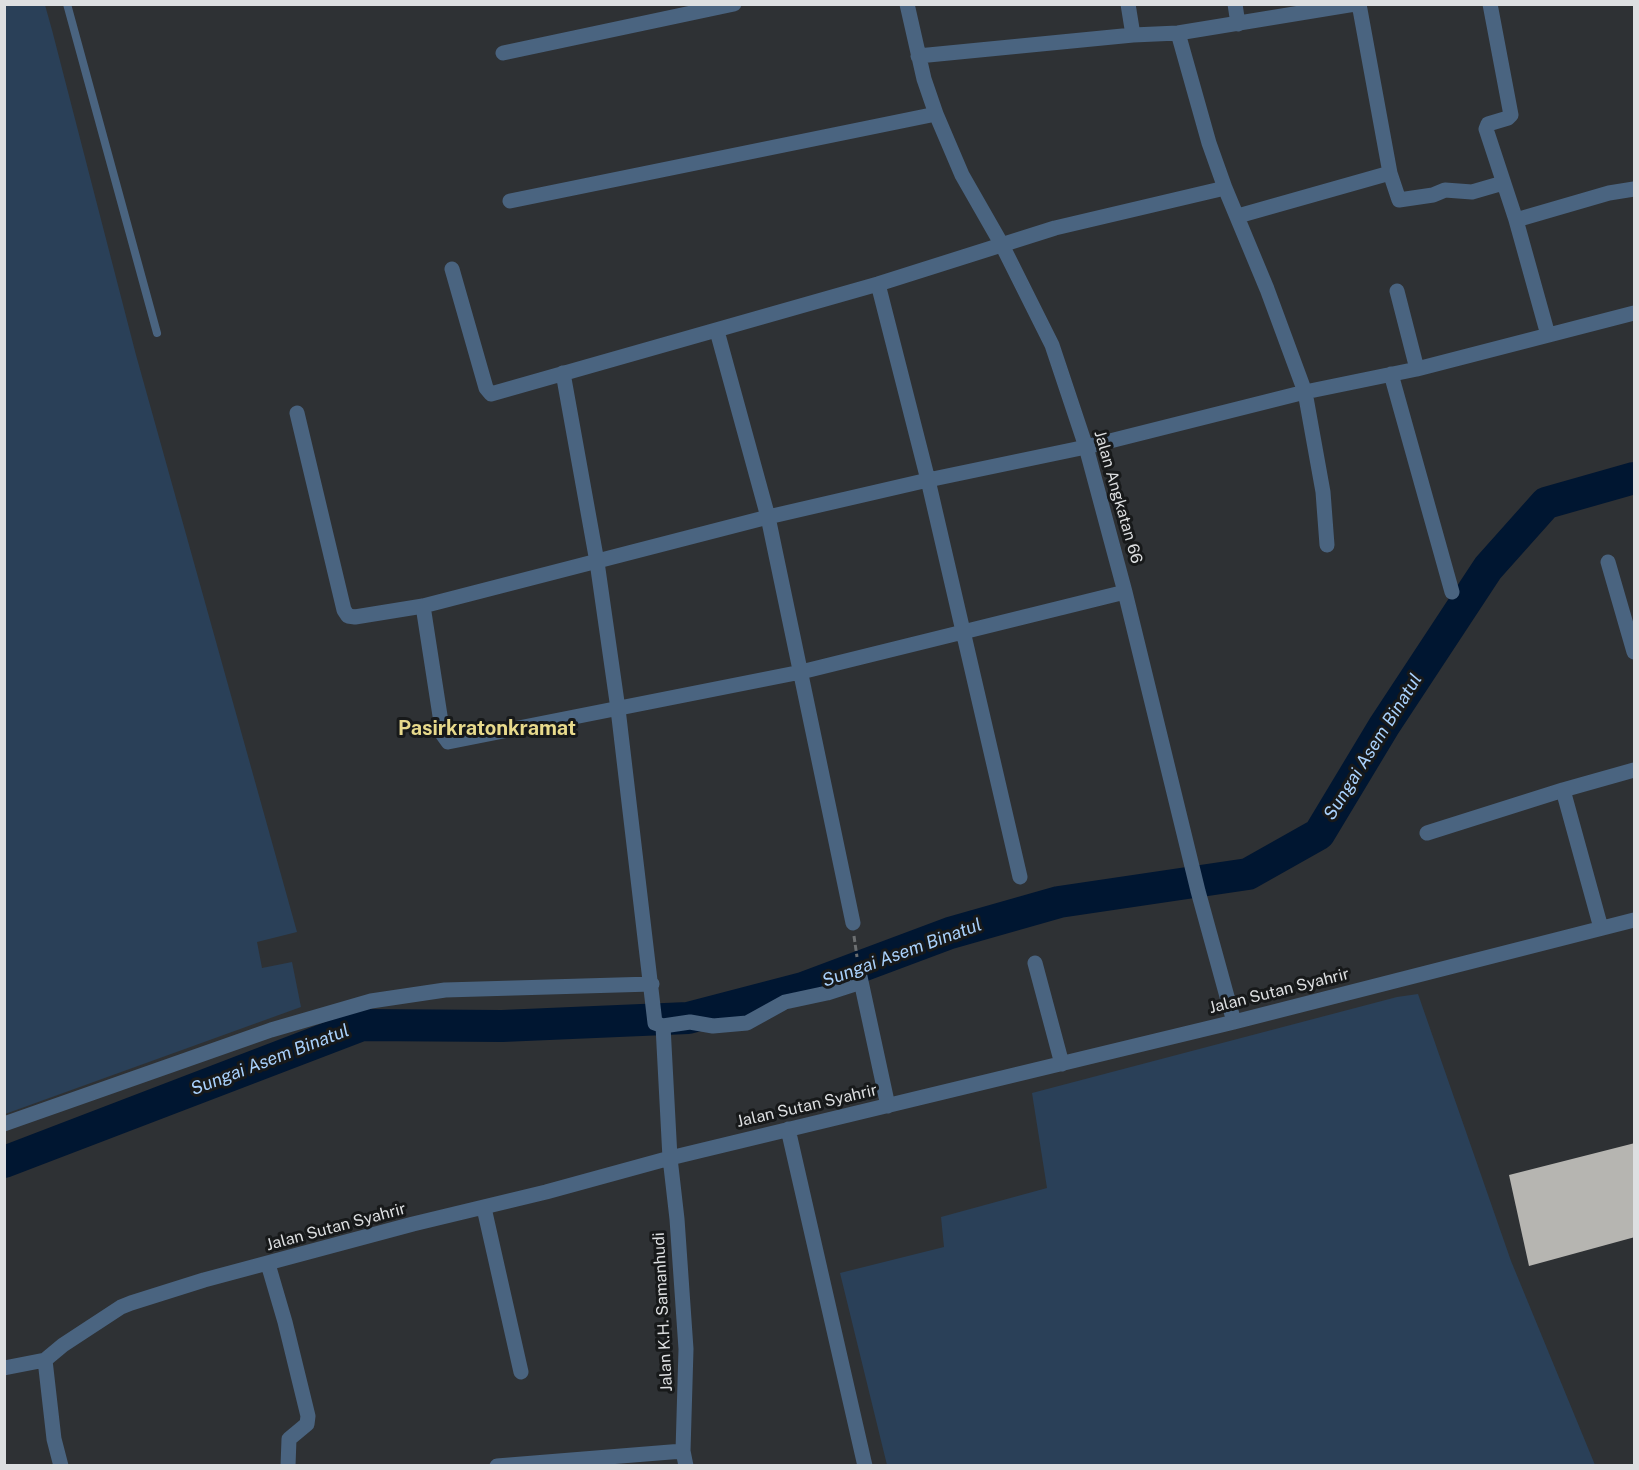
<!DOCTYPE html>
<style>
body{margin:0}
#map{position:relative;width:1639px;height:1470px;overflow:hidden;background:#2e3134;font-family:"Public Sans",sans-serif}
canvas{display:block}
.frame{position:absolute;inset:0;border:6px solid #dddfe1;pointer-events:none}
</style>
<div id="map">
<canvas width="1639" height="1470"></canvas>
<div class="frame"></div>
</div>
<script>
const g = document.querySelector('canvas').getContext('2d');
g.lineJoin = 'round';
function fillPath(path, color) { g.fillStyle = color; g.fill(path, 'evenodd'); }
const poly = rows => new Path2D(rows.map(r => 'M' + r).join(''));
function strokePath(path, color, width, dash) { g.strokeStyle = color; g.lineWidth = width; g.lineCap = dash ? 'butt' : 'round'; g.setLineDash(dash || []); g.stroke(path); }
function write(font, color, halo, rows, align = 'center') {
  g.font = font + ' "Public Sans",sans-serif'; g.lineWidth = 6; g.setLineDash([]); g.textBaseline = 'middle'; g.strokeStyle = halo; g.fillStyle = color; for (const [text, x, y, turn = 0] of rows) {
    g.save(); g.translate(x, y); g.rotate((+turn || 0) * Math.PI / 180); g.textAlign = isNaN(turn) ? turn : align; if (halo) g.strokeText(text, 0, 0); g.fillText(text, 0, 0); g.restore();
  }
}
fillPath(poly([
 [4,5,45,5,52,30,136,355,297,932,257,942,262,968,292,962,301,1007,5,1114],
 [1418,994,1511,1261,1595,1465,887,1465,840,1273,944,1247,941,1217,1047,1188,1032,1093,1397,997]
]), '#2a4058');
strokePath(poly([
 [4,1162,362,1025,502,1026,688,1018,803,988,950,933,1059,902,1248,874,1319,834,1384,726,1488,568,1546,503,1634,478]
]), '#001631', 32);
fillPath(poly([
 [1635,1143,1635,1237,1529,1266,1509,1175]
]), '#b6b5b1');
strokePath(poly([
 [854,936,857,957]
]), '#6c6f71', 3, [6, 3]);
strokePath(poly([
 [67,4,157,333]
]), '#4a6480', 8);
strokePath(poly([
 [907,4,924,79,936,114,962,175,1002,245,1052,345,1086,447,1125,592,1198,891,1234,1022],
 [1128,4,1133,35],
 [1235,4,1238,24],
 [1359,4,1390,173,1399,200,1433,195,1445,190,1472,192,1503,183],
 [1490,4,1511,115,1508,118,1488,124,1486,129,1516,220,1548,335],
 [1178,33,1209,143,1225,188,1267,289,1305,392,1323,492,1327,545],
 [503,53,734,4],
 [918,56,1133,35,1178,33,1355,4],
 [510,201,936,114],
 [1238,216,1390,173],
 [1516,220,1609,193,1634,189],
 [452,269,486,388,491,394,878,284,1055,228,1225,188],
 [878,284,928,480,1020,877],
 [1397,291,1417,369],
 [717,331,768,517,853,923],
 [563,373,597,562,618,709,655,1023,663,1026,670,1158,677,1219,686,1349,683,1451,686,1466],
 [1391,374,1452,592],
 [297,413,344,610,348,616,355,617,423,606,768,517,928,480,1086,447,1305,392,1417,369,1634,313],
 [1608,562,1634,652],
 [423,606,443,735,448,742,801,672,1125,592],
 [1427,833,1563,790],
 [1601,928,1563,790,1634,770],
 [1035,963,1062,1064],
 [859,972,888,1106],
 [663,1026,690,1022,713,1026,747,1023,785,1002,827,993,861,982],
 [4,1124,271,1030,371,1001,445,990,652,984],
 [788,1129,865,1466],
 [484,1208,521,1372],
 [268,1264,285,1322,308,1416,307,1424,289,1439,288,1466],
 [45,1360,54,1439,61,1466],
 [4,1368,45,1360,63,1345,121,1307,131,1303,204,1280,413,1224,546,1192,670,1158,1234,1022,1634,920],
 [497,1466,683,1451]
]), '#4a6480', 15);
write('16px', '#dddfe1', '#17191a', [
 ["Jalan Angkatan 66",1118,497,74],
 ["Jalan Sutan Syahrir",1279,991,-14],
 ["Jalan Sutan Syahrir",807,1106,-13],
 ["Jalan Sutan Syahrir",336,1227,-15],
 ["Jalan K.H. Samanhudi",663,1312,-93]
]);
write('italic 18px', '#a9d1fc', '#17191a', [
 ["Sungai Asem Binatul",1373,747,-58],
 ["Sungai Asem Binatul",902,953,-20],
 ["Sungai Asem Binatul",270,1060,-21]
]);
write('bold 20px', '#e8da8c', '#17191a', [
 ["Pasirkratonkramat",487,729]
]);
</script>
